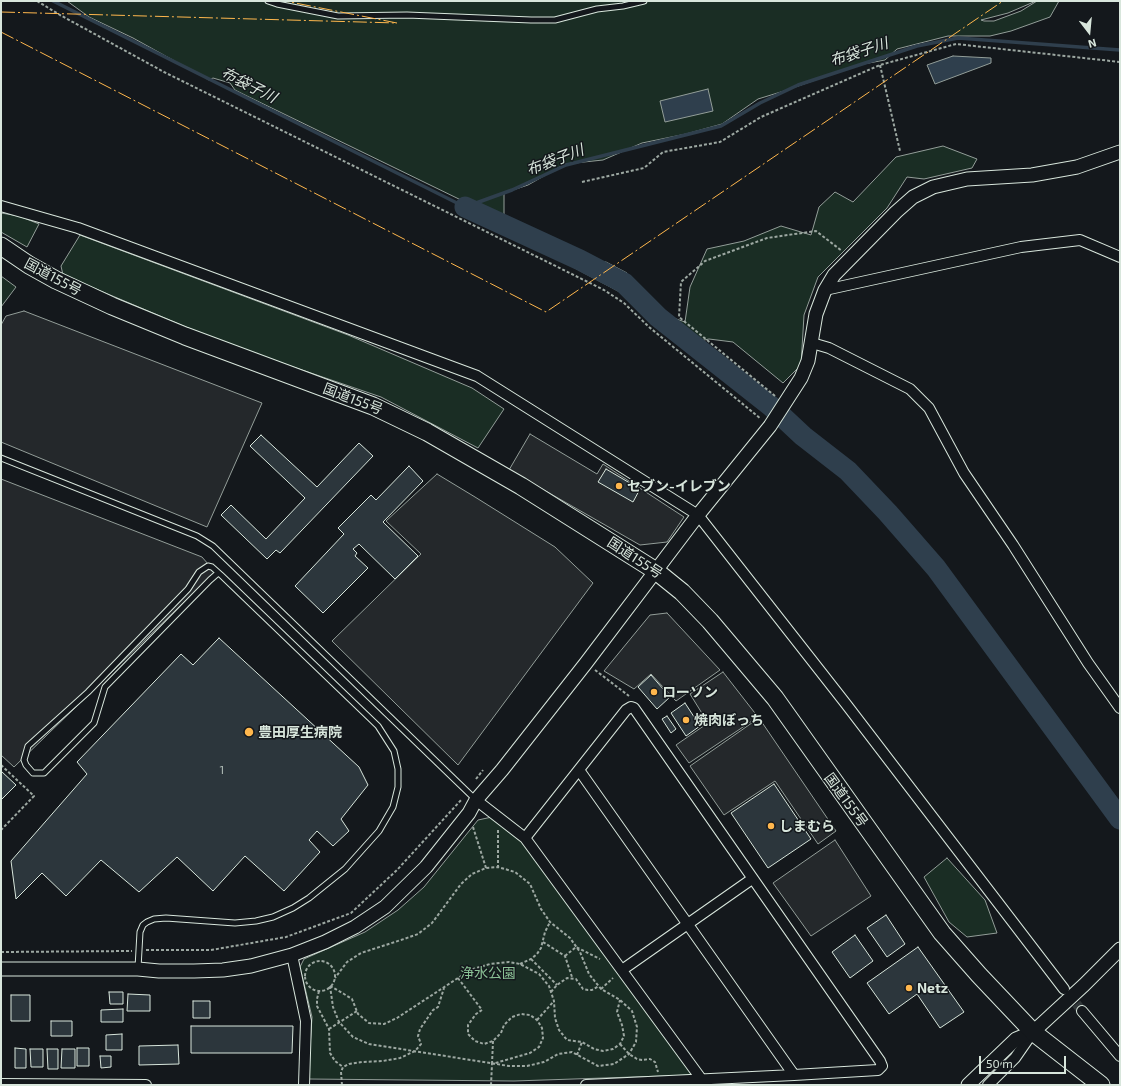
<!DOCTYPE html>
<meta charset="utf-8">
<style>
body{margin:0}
#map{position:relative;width:1121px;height:1086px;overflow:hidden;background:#14181c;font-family:"Exo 2",sans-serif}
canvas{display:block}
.frame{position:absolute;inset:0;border:2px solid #d8e6dc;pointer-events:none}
.north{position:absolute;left:1069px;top:12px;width:40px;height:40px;-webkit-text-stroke:3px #14181c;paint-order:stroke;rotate:164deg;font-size:11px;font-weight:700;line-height:16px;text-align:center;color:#d8e6dc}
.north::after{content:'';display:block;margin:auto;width:14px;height:18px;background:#d8e6dc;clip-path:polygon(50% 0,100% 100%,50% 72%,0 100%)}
.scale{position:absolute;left:979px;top:1056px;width:87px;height:18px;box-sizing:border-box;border:2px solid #d8e6dc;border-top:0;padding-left:5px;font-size:12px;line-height:14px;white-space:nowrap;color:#d8e6dc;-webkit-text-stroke:3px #14181c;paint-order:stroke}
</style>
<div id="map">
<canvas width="1121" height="1086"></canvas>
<div class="frame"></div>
<div class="north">N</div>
<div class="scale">50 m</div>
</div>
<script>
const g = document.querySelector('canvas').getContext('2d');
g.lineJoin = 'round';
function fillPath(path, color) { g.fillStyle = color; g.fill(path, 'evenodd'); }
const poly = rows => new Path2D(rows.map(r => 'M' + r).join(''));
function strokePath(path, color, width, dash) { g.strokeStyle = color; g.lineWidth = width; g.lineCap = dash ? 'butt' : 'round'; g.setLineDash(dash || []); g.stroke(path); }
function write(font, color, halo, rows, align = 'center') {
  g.font = font + ' "Exo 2","Noto Sans JP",sans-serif'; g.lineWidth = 3; g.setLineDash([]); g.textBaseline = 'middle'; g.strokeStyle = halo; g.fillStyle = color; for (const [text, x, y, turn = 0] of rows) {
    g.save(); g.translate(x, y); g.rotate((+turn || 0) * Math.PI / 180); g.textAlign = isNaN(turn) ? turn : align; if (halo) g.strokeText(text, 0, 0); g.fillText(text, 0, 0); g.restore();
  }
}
const green = poly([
 [67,1,1036,1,1008,13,981,20,984,21,994,21,1021,11,1037,1,1059,1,1050,17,1011,31,990,36,948,36,897,49,885,60,858,65,784,91,758,99,722,124,686,134,642,143,603,160,565,164,528,185,504,193,504,217,526,236,580,263,606,262,627,273,629,292,650,310,685,322,690,287,707,249,744,241,781,226,811,235,819,207,835,192,853,202,896,157,943,146,977,159,972,168,924,179,907,177,887,208,818,277,804,315,801,365,783,383,733,342,709,339,690,343,671,338,618,291,490,223,463,201,249,97,235,90,230,83,213,78,209,80,133,38,89,17,67,1],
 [1,213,19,216,39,224,27,247,1,232,1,213],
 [80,235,348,335,472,388,504,409,478,448,381,397,226,344,63,275,61,266,80,235],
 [1,276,16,287,1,307,1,276],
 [492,817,526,843,693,1075,514,1081,308,1079,312,1017,300,967,304,959,365,932,398,910,424,887,478,820,492,817],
 [947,858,985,900,997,933,967,937,949,922,924,877,947,858]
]);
fillPath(green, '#1a2d24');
strokePath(green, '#939e99', 1);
const parking = poly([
 [24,311,262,403,207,527,1,442,1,325,6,316,24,311],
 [530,434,597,474,603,464,684,517,667,542,640,545,509,470,530,434],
 [437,474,475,497,555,547,593,583,458,765,332,641,421,554,386,521,437,474],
 [1,479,202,557,215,572,14,767,1,755,1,479],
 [667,613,720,670,676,701,651,674,634,689,604,671,650,615,667,613],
 [723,672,758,717,689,763,676,745,708,723,690,694,723,672],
 [759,718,836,831,818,844,775,781,724,815,690,766,759,718],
 [835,840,871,896,811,936,773,883,835,840]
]);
fillPath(parking, '#24282b');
strokePath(parking, '#939e99', 1);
const water = poly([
 [953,56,991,58,991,63,935,84,927,65,953,56],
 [708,89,713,111,665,122,660,101,708,89]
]);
fillPath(water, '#2f3f4d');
strokePath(water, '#939e99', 1);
strokePath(poly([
 [53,1,465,207,512,190,566,165,721,126,760,103,798,85,917,46,958,38,1120,50]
]), '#2f3f4d', 3.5);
strokePath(poly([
 [465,207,580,260,624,283,658,317,772,407,803,436,848,471,888,513,936,568,1120,819]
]), '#2f3f4d', 21);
const building = poly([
 [261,435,317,487,359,443,373,456,280,553,276,550,267,559,221,515,231,505,266,539,305,498,250,446,261,435],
 [409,466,423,481,383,522,418,556,395,579,359,544,353,549,357,553,355,556,368,568,323,613,295,586,344,534,338,528,371,495,376,500,409,466],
 [606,469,640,489,633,502,598,482,606,469],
 [219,638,359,767,368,785,341,819,349,831,333,846,317,831,309,840,320,852,284,891,245,856,213,891,177,857,139,892,101,860,66,896,42,873,16,899,11,861,87,774,77,762,181,654,193,665,219,638],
 [651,675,670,697,657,709,638,687,651,675],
 [685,703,700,726,686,736,671,713,685,703],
 [667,716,676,729,671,733,662,719,667,716],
 [1,771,16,785,1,800,1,771],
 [774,784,811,839,768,868,731,813,774,784],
 [886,915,905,944,887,957,867,928,886,915],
 [855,935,873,961,850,978,832,952,855,935],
 [918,947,964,1012,940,1028,917,994,889,1014,867,983,918,947],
 [109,992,123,992,123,1004,110,1004,109,992],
 [128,994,150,995,150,1011,127,1011,128,994],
 [11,995,30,995,30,1021,11,1021,11,995],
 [193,1001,210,1001,210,1018,193,1018,193,1001],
 [123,1009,123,1022,101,1022,101,1010,123,1009],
 [51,1021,72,1021,72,1036,51,1036,51,1021],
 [191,1026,293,1026,292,1053,191,1053,191,1026],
 [122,1034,122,1050,106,1050,106,1035,122,1034],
 [178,1045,179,1064,139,1065,139,1046,178,1045],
 [15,1048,26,1049,26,1068,15,1068,15,1048],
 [77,1048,89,1048,89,1066,77,1066,77,1048],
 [30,1049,43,1049,43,1067,31,1067,30,1049],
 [47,1049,58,1049,58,1069,48,1069,47,1049],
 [62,1049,75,1049,75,1068,61,1068,62,1049],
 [100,1056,111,1056,111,1067,101,1068,100,1056]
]);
fillPath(building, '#2c363c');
strokePath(building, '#d8e6dc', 1);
strokePath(poly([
 [1067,992,1082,1011]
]), '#313739', 10, [10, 5]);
const service = poly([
 [268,1,277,4,338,16,407,15,531,20,555,20,597,9,623,6,644,1],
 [1,458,197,536,213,546,476,800],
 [138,968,140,932,143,925,147,922,154,919,166,918,235,923,256,921,273,917,293,908,309,898,345,869,379,831,393,807,398,787,398,769,394,751,378,726,221,575,212,567,208,566,199,572,188,589,88,692,28,746,24,760,26,765,33,773,44,773,94,723,105,687,210,580,218,573]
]);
const minor = poly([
 [1,206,78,228,477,376,698,515,846,704,1064,989],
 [825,290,1021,247,1080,240,1120,257],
 [812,343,829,348,910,389,929,408,964,473,1013,545,1088,663,1120,708],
 [579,770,794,1075],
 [476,800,525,838,702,1080],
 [525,838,626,710,631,707,634,708,880,1061,882,1066,878,1070,794,1075,586,1085],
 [292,955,306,1021,304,1085],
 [622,970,752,879],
 [1082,1011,1120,1056],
 [1,1084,146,1085],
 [988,1085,1015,1058,1033,1032]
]);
const tertiary = poly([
 [1,969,138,969,159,971,194,971,223,970,251,966,292,955,325,942,355,927,385,907,426,867,469,813,476,800,502,770,586,663,698,515,770,426,801,378,808,361,816,314,825,290,834,275,896,212,913,197,933,187,967,179,1032,175,1077,167,1120,152],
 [968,1085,1016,1039,1033,1032,1084,985,1120,949]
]);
const trunk = poly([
 [1,246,29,265,56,280,112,306,185,336,373,406,427,432,521,486,656,571,682,592,710,621,775,698,942,933,979,975,1033,1032,1101,1085]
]);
strokePath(service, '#d8e6dc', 7);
strokePath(minor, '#d8e6dc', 12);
strokePath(tertiary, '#d8e6dc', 15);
strokePath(trunk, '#d8e6dc', 19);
strokePath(poly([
 [37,1,60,15,164,72,604,290,624,303,649,327,761,419],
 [880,65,900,151],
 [582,182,644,168,663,152,720,142,761,117,880,65,956,44,1120,62],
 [775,396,679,317,681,282,705,261,767,238,816,231,842,251],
 [595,670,629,696],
 [1,765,34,796,1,830],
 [476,779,483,770],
 [473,827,486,868],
 [498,830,498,867],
 [543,942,565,956,572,977],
 [146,950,211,950,286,937,351,913,397,870,462,799],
 [1,952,132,951],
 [565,956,576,947,600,959],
 [531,959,557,985],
 '305 976a15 15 0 1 1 30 0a15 15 0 1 1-30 0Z',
 [520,964,531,959,537,954,541,948,545,932,550,922],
 [458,978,482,1010,476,1014,468,1025,468,1034,475,1041,484,1044,493,1041,501,1033,504,1025,512,1017,521,1014,530,1015,537,1020,542,1028,543,1038,539,1047,530,1053,492,1064,491,1085],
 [330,986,333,1007,339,1022,353,1037,369,1044,509,1066,527,1066,544,1062,558,1054,572,1052,598,1066,614,1064,629,1054,636,1042,637,1027,632,1011,620,1000,601,989,589,974,580,952,570,938,550,922,541,909,530,884,515,872,498,867,486,868,472,874,461,884,432,923,418,934,404,939,361,953,347,962,335,978],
 [330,986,344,994,352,999,358,1014,369,1023,384,1024,397,1018,458,978,473,969,490,964,509,962,520,964,539,974,549,986,554,1001,555,1018,559,1030,567,1040,582,1042,594,1049,603,1051,613,1049,620,1044,624,1036,622,1025,617,1012,620,1000],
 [601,989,613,978],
 [319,991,317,999,317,1006,329,1029,330,1053,335,1061,343,1067],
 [551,992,557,985,567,978,576,979,583,989,588,990,592,990,599,986],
 [537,1020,554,1001],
 [329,1029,357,1011],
 [620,1044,629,1054,637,1059,642,1060,650,1059,655,1062,658,1072],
 [577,1055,582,1042],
 [492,1064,493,1041],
 [342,1085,341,1072,343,1067,349,1064,362,1062,383,1061,400,1058,415,1051,421,1044,418,1036,420,1029,433,1010,438,1007,444,988]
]), '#9da8a2', 2, [3, 2]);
strokePath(service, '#14181c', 5);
strokePath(minor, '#14181c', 10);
strokePath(tertiary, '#14181c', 13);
strokePath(trunk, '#14181c', 17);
strokePath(poly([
 [1,12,397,23,285,1],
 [1,32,546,312,1003,1]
]), '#ffb74d', 1, [14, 3, 2, 3]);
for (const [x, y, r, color] of [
 [619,486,4,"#ffb74d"],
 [654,692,4,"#ffb74d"],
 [686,720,4,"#ffb74d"],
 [249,732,5,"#ffb74d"],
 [771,826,4,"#ffb74d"],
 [909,988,4,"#ffb74d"]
]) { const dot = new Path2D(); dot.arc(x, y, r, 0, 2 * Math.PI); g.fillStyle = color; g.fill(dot); strokePath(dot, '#14181c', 1.5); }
write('12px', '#adbab4', null, [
 ["1",222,770]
]);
write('14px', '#d8e6dc', '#14181c', [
 ["国道155号",53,277,28],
 ["国道155号",353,399,21],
 ["国道155号",635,558,33],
 ["国道155号",846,800,54]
]);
write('bold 14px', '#d8e6dc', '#14181c', [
 ["セブン-イレブン",627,486],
 ["ローソン",662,692],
 ["焼肉ぼっち",694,720],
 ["豊田厚生病院",258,732],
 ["しまむら",779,826],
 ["Netz",917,988]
], 'left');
write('14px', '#8ac095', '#14181c', [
 ["浄水公園",488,973]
]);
write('italic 15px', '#d8e6dc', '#14181c', [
 ["布袋子川",859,52,-18],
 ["布袋子川",249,85,27],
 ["布袋子川",555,160,-21]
]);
</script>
